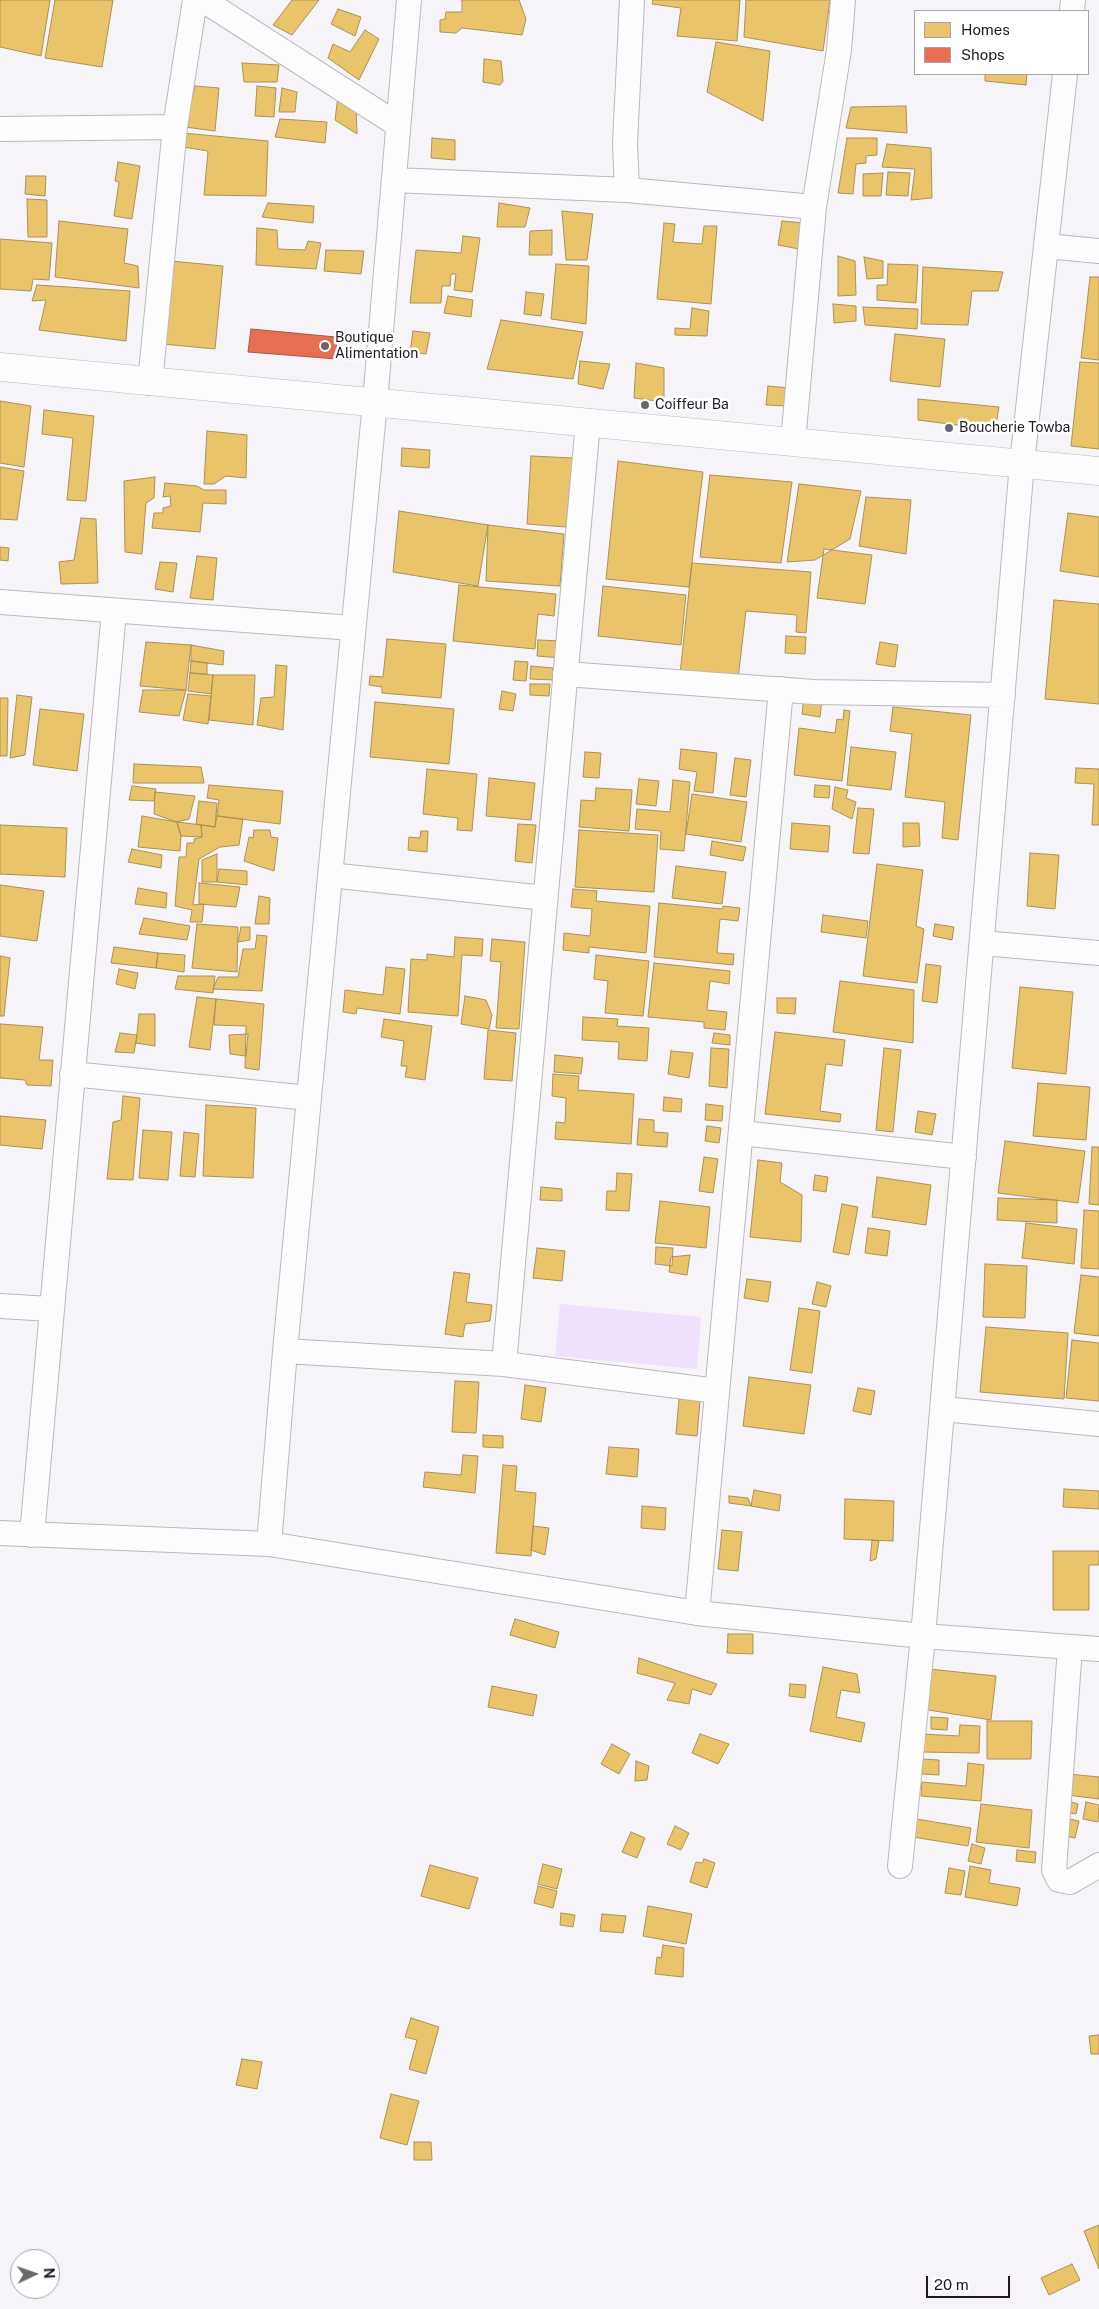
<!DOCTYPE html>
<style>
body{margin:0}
#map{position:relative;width:1099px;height:2309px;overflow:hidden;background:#f7f4f9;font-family:"Public Sans",sans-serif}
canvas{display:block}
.legend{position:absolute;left:914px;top:10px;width:175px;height:65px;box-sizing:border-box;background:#fff;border:1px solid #a5a3a7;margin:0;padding:6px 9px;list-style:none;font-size:15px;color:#1e1922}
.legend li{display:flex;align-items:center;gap:10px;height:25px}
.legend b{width:25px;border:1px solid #a5a3a7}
.north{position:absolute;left:10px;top:2249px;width:50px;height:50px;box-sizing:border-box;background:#fff;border:1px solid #a5a3a7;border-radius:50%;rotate:87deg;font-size:14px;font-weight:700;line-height:20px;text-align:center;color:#1e1922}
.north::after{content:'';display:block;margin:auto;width:18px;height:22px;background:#6a666d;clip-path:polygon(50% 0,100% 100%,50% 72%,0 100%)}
.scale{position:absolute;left:926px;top:2276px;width:84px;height:22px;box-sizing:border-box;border:2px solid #1e1922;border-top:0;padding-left:6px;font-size:15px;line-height:18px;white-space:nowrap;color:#1e1922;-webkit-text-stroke:4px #fff;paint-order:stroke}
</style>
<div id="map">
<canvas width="1099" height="2309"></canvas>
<ul class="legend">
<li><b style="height:14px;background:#e9c46a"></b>Homes</li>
<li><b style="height:14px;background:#e76f51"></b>Shops</li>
</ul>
<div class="north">N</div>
<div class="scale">20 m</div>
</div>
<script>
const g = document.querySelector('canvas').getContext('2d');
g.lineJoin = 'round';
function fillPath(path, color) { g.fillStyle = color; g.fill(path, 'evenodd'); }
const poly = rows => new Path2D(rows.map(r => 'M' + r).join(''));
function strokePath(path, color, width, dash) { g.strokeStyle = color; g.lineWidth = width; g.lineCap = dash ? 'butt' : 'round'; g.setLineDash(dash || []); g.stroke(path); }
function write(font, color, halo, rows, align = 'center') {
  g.font = font + ' "Public Sans",sans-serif'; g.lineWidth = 5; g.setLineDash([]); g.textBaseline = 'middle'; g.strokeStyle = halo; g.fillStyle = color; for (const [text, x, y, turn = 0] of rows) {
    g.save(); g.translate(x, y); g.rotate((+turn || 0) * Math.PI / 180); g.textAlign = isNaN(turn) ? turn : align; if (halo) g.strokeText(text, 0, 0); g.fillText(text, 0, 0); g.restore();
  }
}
fillPath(poly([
 [560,1304,701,1317,697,1369,555,1356]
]), '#efe1fb');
const homes = poly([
 [0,0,50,0,41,56,0,47,0,0],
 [55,0,113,0,102,67,45,58,55,0],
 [292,0,319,0,292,35,273,25,292,0],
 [462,0,519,0,526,19,522,35,462,28,456,33,440,32,440,20,445,19,446,12,462,12,462,0],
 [653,0,740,0,737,41,677,36,681,8,652,4,653,0],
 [746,0,830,0,823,51,744,37,746,0],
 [338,9,361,17,355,36,331,24,338,9],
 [365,30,379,39,359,80,328,58,333,44,350,52,365,30],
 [716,42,770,51,763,121,707,92,716,42],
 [484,59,501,61,503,81,500,85,483,82,484,59],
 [242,63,279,65,277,82,244,82,242,63],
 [985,74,1027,74,1026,85,985,81,985,74],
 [195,86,219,88,215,131,185,127,195,86],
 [257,86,276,88,274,117,255,116,257,86],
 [282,88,297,92,295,112,279,112,282,88],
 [338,96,356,108,357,134,335,120,338,96],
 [906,106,907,133,846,128,851,107,906,106],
 [280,119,327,122,325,143,275,137,280,119],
 [183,133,268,141,266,196,204,195,208,151,183,147,183,133],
 [432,138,455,140,455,160,431,158,432,138],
 [847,138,877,138,877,155,866,156,866,163,856,164,853,194,838,193,847,138],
 [887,144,931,148,932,198,911,200,915,169,882,167,887,144],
 [118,162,140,166,132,219,114,216,119,182,115,181,118,162],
 [888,172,910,173,908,196,886,195,888,172],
 [883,173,881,196,863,196,863,174,883,173],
 [26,176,46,176,45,196,25,194,26,176],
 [27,199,47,200,47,237,28,237,27,199],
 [268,203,314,206,313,223,262,217,268,203],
 [499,203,530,208,525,227,497,227,499,203],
 [562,211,593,214,587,260,566,260,562,211],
 [59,221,128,229,124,263,138,266,139,288,55,277,59,221],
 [782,221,804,223,799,249,778,245,782,221],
 [664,223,675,224,673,242,702,244,704,226,717,226,711,304,657,299,664,223],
 [257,228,277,230,278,249,305,250,308,241,321,243,316,269,256,265,257,228],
 [552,230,552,255,529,255,530,231,552,230],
 [463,236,480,238,472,292,454,290,456,274,451,274,450,286,442,286,441,303,410,303,416,250,461,253,463,236],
 [0,239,52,243,49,280,33,279,31,291,0,289,0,239],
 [326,250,364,251,361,274,324,271,326,250],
 [838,256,855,261,856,295,838,296,838,256],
 [864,257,883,261,883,278,867,279,864,257],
 [171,261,223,266,215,349,163,344,171,261],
 [556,264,589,266,586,324,551,319,556,264],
 [888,264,918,265,916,303,877,300,877,285,887,285,888,264],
 [923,267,1003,272,998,291,972,291,968,325,921,324,923,267],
 [1090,277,1099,277,1099,360,1081,358,1090,277],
 [37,285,130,291,126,341,39,330,46,300,32,301,37,285],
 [526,292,544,294,541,316,524,314,526,292],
 [448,296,473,300,471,317,444,313,448,296],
 [833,304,856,306,856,321,834,323,833,304],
 [863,307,918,309,917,329,865,325,863,307],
 [692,308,709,311,707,336,675,335,675,328,690,329,692,308],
 [501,320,583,332,573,379,487,369,501,320],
 [413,331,430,333,426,354,410,352,413,331],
 [895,334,945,339,940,387,890,381,895,334],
 [580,361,610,364,603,389,578,384,580,361],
 [1080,362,1099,363,1099,449,1071,446,1080,362],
 [636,363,664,368,664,402,634,398,636,363],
 [768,386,790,388,788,406,766,405,768,386],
 [918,399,999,407,995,430,918,420,918,399],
 [0,401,31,406,24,467,0,463,0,401],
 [44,410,94,416,86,501,67,500,73,438,42,434,44,410],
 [207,431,247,435,246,478,226,476,214,484,204,484,207,431],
 [402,448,430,450,429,468,401,466,402,448],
 [531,456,573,458,566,527,527,524,531,456],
 [618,461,703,472,689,587,606,579,618,461],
 [0,467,24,471,17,520,0,519,0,467],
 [710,475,792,482,781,563,700,557,710,475],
 [155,477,154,498,146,503,142,554,125,552,124,481,155,477],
 [165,483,197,486,204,490,226,490,226,504,203,503,200,532,152,528,154,513,163,513,163,508,171,506,170,496,163,497,165,483],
 [799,484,861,491,850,539,815,560,787,562,799,484],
 [866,497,911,500,906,554,859,546,866,497],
 [399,511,488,525,478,586,393,572,399,511],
 [1068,513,1099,517,1099,577,1060,571,1068,513],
 [81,518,96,519,98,583,61,584,59,562,74,560,81,518],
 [488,525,564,534,560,586,486,581,488,525],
 [0,547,9,548,8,561,0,560,0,547],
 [824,549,872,555,865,604,817,598,824,549],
 [197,556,217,558,213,600,190,598,197,556],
 [160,562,177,563,173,592,155,589,160,562],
 [692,563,811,572,806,633,796,632,797,615,746,611,738,679,680,674,692,563],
 [459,585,556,594,554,616,538,614,535,649,453,641,459,585],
 [603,586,686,595,681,645,598,636,603,586],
 [1054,600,1099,604,1099,704,1045,699,1054,600],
 [786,636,806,637,805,654,785,653,786,636],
 [387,639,446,644,441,698,382,693,382,687,369,685,370,676,383,677,387,639],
 [538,640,563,641,562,658,537,656,538,640],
 [146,642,191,645,186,690,140,686,146,642],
 [880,642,898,645,895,667,876,664,880,642],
 [191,645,224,651,223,665,191,661,191,645],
 [191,661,207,663,207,674,190,673,191,661],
 [515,661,528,662,526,681,513,680,515,661],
 [276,665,287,666,283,730,257,725,261,698,274,697,276,665],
 [531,666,553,668,553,680,530,679,531,666],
 [190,673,213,675,211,694,188,691,190,673],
 [213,675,255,675,253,725,209,720,213,675],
 [530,684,550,684,549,696,530,695,530,684],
 [143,690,186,690,179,716,139,712,143,690],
 [502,691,516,694,513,711,499,709,502,691],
 [188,694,211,696,208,724,183,720,188,694],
 [17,695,32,697,25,755,10,758,17,695],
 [804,697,822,700,820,717,802,714,804,697],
 [0,698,8,698,7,756,0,756,0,698],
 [375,702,454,709,449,764,370,757,375,702],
 [893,707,971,715,958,840,942,838,945,802,905,797,912,734,890,731,893,707],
 [40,709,84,714,77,771,33,765,40,709],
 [844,710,850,711,842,781,794,775,799,728,835,733,837,719,843,720,844,710],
 [851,747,896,752,891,790,847,785,851,747],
 [681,749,717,753,713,793,694,791,697,772,679,769,681,749],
 [585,752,601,753,599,778,583,777,585,752],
 [735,758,751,760,746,797,730,795,735,758],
 [134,764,201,767,204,783,133,783,134,764],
 [1076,768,1099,769,1099,825,1092,825,1094,784,1075,783,1076,768],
 [427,769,477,774,472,831,457,830,458,818,423,814,427,769],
 [489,778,535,783,531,820,486,816,489,778],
 [639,779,659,781,656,806,636,804,639,779],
 [673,780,690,782,684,851,660,849,661,831,635,829,637,809,670,812,673,780],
 [209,785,283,791,280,824,217,816,219,800,207,798,209,785],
 [815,785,830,786,829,798,814,797,815,785],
 [132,786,156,789,154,801,129,800,132,786],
 [835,787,848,790,846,798,856,802,852,819,832,809,835,787],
 [596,788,632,790,629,831,579,827,581,800,595,801,596,788],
 [155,792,195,796,189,819,177,822,154,814,155,792],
 [692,794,747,802,741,842,686,834,692,794],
 [199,801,217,803,215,827,196,824,199,801],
 [858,808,874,809,869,854,853,853,858,808],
 [142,816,177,822,181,836,180,851,138,847,142,816],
 [217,816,243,819,239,845,220,847,199,859,193,905,204,904,202,922,190,922,192,910,175,906,179,857,186,857,187,843,194,843,194,839,202,837,201,825,215,827,217,816],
 [177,822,201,825,202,837,181,836,177,822],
 [792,823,830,826,828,852,790,849,792,823],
 [903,823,919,823,920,846,903,847,903,823],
 [518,824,536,825,532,863,515,861,518,824],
 [0,825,67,828,65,877,0,874,0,825],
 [254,830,270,830,271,837,278,838,274,871,244,861,249,837,253,838,254,830],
 [579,830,658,835,654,892,575,887,579,830],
 [421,831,428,831,427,852,408,850,409,837,420,838,421,831],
 [712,841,746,847,743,861,710,855,712,841],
 [132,849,162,855,161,868,128,862,132,849],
 [1030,853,1059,855,1055,909,1027,906,1030,853],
 [217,854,217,882,202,882,202,860,217,854],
 [877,864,923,870,916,926,924,929,917,983,863,976,877,864],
 [676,866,726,872,722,904,672,898,676,866],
 [219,869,247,871,247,885,217,882,219,869],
 [199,883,240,887,236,907,199,904,199,883],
 [0,885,44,891,37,941,0,936,0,885],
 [138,888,167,893,166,908,135,904,138,888],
 [573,889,597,891,596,901,650,906,646,953,589,947,589,953,563,950,564,933,590,936,592,909,571,907,573,889],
 [259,896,270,898,269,924,255,924,259,896],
 [659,903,722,909,723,906,740,908,738,921,720,919,717,953,734,954,733,965,654,957,659,903],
 [823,915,868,921,866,938,821,932,823,915],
 [144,918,190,926,187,940,139,934,144,918],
 [197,924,238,927,237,972,192,968,197,924],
 [935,924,954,927,952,940,933,936,935,924],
 [241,927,250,927,250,940,238,942,241,927],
 [257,935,267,936,262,991,213,989,218,977,238,977,243,949,255,949,257,935],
 [455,937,483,939,482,956,462,955,458,1016,408,1012,411,959,427,960,427,954,454,957,455,937],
 [492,939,525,942,519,1029,496,1028,501,962,490,961,492,939],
 [114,947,158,953,156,968,111,963,114,947],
 [158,953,185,955,184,972,156,968,158,953],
 [596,955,649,961,643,1016,605,1013,608,981,594,979,596,955],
 [0,956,10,958,4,1016,0,1016,0,956],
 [654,963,730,971,729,984,710,981,707,1010,727,1012,725,1030,704,1028,704,1022,648,1017,654,963],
 [926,964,941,966,937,1003,922,1001,926,964],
 [386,967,405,969,400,1014,357,1008,356,1014,343,1012,345,990,383,995,386,967],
 [119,969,138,973,135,989,116,984,119,969],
 [178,976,215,976,213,993,175,989,178,976],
 [840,981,914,990,913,1043,833,1032,840,981],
 [1020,987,1073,992,1066,1074,1012,1068,1020,987],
 [465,996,486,1000,492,1015,489,1029,461,1024,465,996],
 [197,997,216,999,210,1050,189,1047,197,997],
 [777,998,796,998,795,1014,777,1013,777,998],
 [216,999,264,1004,259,1070,245,1068,246,1026,214,1025,216,999],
 [139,1014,155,1014,155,1046,136,1043,139,1014],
 [583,1017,618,1019,617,1026,649,1028,647,1061,618,1059,619,1042,582,1040,583,1017],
 [384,1019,432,1026,425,1080,405,1077,407,1066,401,1066,404,1041,381,1037,384,1019],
 [0,1024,43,1027,39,1060,53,1060,51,1086,27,1085,25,1080,0,1078,0,1024],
 [488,1030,516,1033,512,1081,484,1079,488,1030],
 [775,1032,845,1040,842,1066,826,1064,820,1111,841,1114,840,1122,765,1114,775,1032],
 [120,1033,137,1035,134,1053,115,1052,120,1033],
 [714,1033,730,1035,730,1045,712,1043,714,1033],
 [248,1034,246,1056,230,1054,229,1035,248,1034],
 [711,1048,729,1049,727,1088,709,1086,711,1048],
 [884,1048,901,1050,893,1132,876,1130,884,1048],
 [671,1051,693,1053,689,1078,668,1074,671,1051],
 [555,1055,583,1058,581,1074,554,1072,555,1055],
 [553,1074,579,1076,578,1090,634,1094,631,1144,555,1139,556,1122,565,1123,566,1098,552,1096,553,1074],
 [1038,1083,1090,1087,1086,1140,1033,1136,1038,1083],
 [123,1096,140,1098,133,1180,107,1179,113,1122,121,1120,123,1096],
 [664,1097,682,1099,681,1112,663,1111,664,1097],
 [706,1104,723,1106,722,1121,705,1120,706,1104],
 [206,1105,256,1108,253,1178,203,1176,206,1105],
 [918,1111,936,1114,932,1135,915,1132,918,1111],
 [0,1116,46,1120,42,1149,0,1145,0,1116],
 [639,1119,654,1120,654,1132,668,1133,667,1147,637,1145,639,1119],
 [707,1126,721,1128,719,1143,705,1141,707,1126],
 [143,1130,172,1132,168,1180,139,1178,143,1130],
 [184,1132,199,1134,195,1177,180,1176,184,1132],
 [1005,1141,1085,1151,1078,1203,998,1193,1005,1141],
 [1092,1147,1099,1147,1099,1205,1089,1204,1092,1147],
 [704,1157,718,1159,713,1193,699,1191,704,1157],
 [758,1160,782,1163,780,1182,802,1195,801,1242,750,1237,758,1160],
 [617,1173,632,1174,629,1211,606,1210,607,1191,616,1191,617,1173],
 [815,1175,828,1177,826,1192,813,1190,815,1175],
 [877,1177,931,1185,926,1225,872,1217,877,1177],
 [541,1187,562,1189,562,1201,540,1200,541,1187],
 [998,1198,1057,1200,1057,1223,997,1220,998,1198],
 [660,1201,710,1207,706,1248,655,1243,660,1201],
 [842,1204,858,1207,849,1255,833,1252,842,1204],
 [1084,1210,1099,1211,1099,1269,1081,1268,1084,1210],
 [1026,1223,1077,1229,1074,1264,1022,1258,1026,1223],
 [868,1228,890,1231,887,1256,865,1253,868,1228],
 [656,1247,673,1248,672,1266,655,1264,656,1247],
 [537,1248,565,1251,562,1281,533,1278,537,1248],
 [690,1255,687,1275,669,1272,671,1257,690,1255],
 [985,1264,1027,1266,1025,1318,983,1317,985,1264],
 [454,1272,470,1274,466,1302,492,1305,490,1321,465,1324,463,1337,445,1334,454,1272],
 [1081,1275,1099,1277,1099,1336,1074,1333,1081,1275],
 [747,1279,771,1282,768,1302,744,1298,747,1279],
 [817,1282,831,1286,826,1307,812,1304,817,1282],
 [799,1308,820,1311,812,1373,790,1370,799,1308],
 [986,1327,1068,1333,1064,1399,980,1392,986,1327],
 [1072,1340,1099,1343,1099,1401,1066,1398,1072,1340],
 [749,1377,811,1385,804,1434,743,1426,749,1377],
 [455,1381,479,1382,476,1433,452,1432,455,1381],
 [525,1385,546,1388,541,1422,521,1419,525,1385],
 [858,1388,875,1391,871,1415,853,1411,858,1388],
 [679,1399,700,1401,697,1436,676,1434,679,1399],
 [483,1435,503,1436,503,1448,483,1447,483,1435],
 [609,1447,639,1449,637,1477,606,1474,609,1447],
 [463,1455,478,1456,475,1493,423,1487,425,1472,461,1475,463,1455],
 [503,1465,517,1466,515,1491,536,1493,531,1556,496,1553,503,1465],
 [1064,1489,1099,1491,1099,1509,1063,1507,1064,1489],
 [754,1490,781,1495,779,1511,751,1506,754,1490],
 [729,1496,748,1498,751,1506,729,1503,729,1496],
 [845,1499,894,1501,893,1541,844,1539,845,1499],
 [642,1506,666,1508,665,1530,641,1528,642,1506],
 [533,1526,549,1528,545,1555,531,1550,533,1526],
 [722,1530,742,1532,738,1571,718,1569,722,1530],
 [872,1540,879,1541,876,1559,870,1561,872,1540],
 [1053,1551,1099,1551,1099,1565,1089,1565,1089,1610,1053,1610,1053,1551],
 [515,1619,559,1632,555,1648,510,1635,515,1619],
 [728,1634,753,1634,753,1654,727,1653,728,1634],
 [639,1658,717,1684,711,1695,692,1689,689,1704,667,1700,675,1683,637,1673,639,1658],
 [823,1667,857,1674,860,1693,841,1690,836,1717,865,1723,861,1742,810,1731,823,1667],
 [929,1669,996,1676,991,1720,922,1709,929,1669],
 [790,1684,806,1685,805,1698,789,1696,790,1684],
 [492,1686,537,1695,533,1716,488,1707,492,1686],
 [931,1717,948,1718,947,1730,931,1729,931,1717],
 [987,1721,1032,1721,1031,1759,987,1759,987,1721],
 [960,1725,980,1726,979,1753,921,1752,922,1734,959,1736,960,1725],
 [700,1734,729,1744,718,1764,692,1753,700,1734],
 [612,1744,630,1754,619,1774,601,1764,612,1744],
 [922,1759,939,1760,939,1775,922,1774,922,1759],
 [636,1761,649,1766,647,1780,635,1781,636,1761],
 [968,1763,984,1765,981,1801,921,1796,922,1782,966,1786,968,1763],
 [1069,1774,1099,1777,1099,1799,1067,1795,1069,1774],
 [1065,1800,1078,1804,1076,1814,1062,1811,1065,1800],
 [1086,1802,1099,1805,1098,1822,1083,1819,1086,1802],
 [981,1804,1032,1810,1029,1848,976,1842,981,1804],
 [1064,1818,1079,1821,1075,1838,1061,1835,1064,1818],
 [916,1819,971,1828,968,1846,913,1837,916,1819],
 [675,1826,689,1833,681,1850,667,1844,675,1826],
 [631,1832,645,1838,637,1858,622,1852,631,1832],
 [972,1844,985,1848,981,1864,968,1861,972,1844],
 [1017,1850,1036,1852,1035,1863,1016,1861,1017,1850],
 [704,1859,715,1863,707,1888,690,1882,696,1862,702,1863,704,1859],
 [543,1864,562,1869,557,1889,538,1884,543,1864],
 [430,1865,478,1878,469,1909,421,1896,430,1865],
 [970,1866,991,1870,989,1883,1020,1888,1017,1906,965,1897,970,1866],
 [949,1868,965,1871,961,1895,945,1893,949,1868],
 [538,1886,557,1891,553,1908,534,1903,538,1886],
 [648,1906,692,1914,686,1944,643,1936,648,1906],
 [561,1913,575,1915,573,1927,560,1925,561,1913],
 [602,1914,626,1916,623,1933,600,1931,602,1914],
 [663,1945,684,1948,683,1977,655,1974,657,1957,661,1958,663,1945],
 [411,2018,439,2027,426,2074,409,2069,417,2040,405,2037,411,2018],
 [1099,2035,1099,2054,1091,2054,1089,2036,1099,2035],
 [242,2059,262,2062,257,2089,236,2085,242,2059],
 [391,2094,419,2101,407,2145,380,2138,391,2094],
 [414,2142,431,2142,432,2160,414,2160,414,2142],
 [1099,2225,1099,2269,1084,2231,1099,2225],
 [1072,2264,1080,2280,1049,2295,1041,2278,1072,2264]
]);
fillPath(homes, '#e9c46a');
strokePath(homes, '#ac9154', 1);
const shops = poly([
 [251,329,336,337,337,359,248,352,251,329]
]);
fillPath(shops, '#e76f51');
strokePath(shops, '#ab5543', 1);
const street = poly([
 [203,0,398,125],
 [1072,11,1073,0],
 [0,129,175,127],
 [394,180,627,190,814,207],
 [627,190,625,144,632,0],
 [1046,246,1099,251],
 [150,383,175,127,195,0],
 [793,442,814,207,839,50,843,0],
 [0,602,353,628],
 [565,674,814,692,1003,695],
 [330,875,545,898],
 [982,943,1099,953],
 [72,1074,309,1098],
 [741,1133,964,1157],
 [0,1306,50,1309],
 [285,1351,504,1364,717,1391],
 [504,1364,588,422],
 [943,1409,1099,1424],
 [0,1533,269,1544,697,1613,923,1636,1099,1649],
 [32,1535,114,611],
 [269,1544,285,1351,375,402,409,0],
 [697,1613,781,689],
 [1070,1647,1054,1870,1059,1880,1070,1882,1099,1865],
 [900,1866,923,1636,1022,463,1065,74]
]);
const secondary = poly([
 [0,367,1099,471]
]);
strokePath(street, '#bcb8bf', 26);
strokePath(secondary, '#bcb8bf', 29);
strokePath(street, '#fefdfe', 24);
strokePath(secondary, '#fefdfe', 28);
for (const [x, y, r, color] of [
 [325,346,5,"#6a666d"],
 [645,405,5,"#6a666d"],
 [949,428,5,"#6a666d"]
]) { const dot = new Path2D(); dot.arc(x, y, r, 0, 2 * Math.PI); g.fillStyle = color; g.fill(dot); strokePath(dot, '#fff', 2); }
write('14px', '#1e1922', '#fff', [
 ["Boutique",335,338],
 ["Alimentation",335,354],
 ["Coiffeur Ba",655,405],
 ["Boucherie Towba",959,428]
], 'left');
</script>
